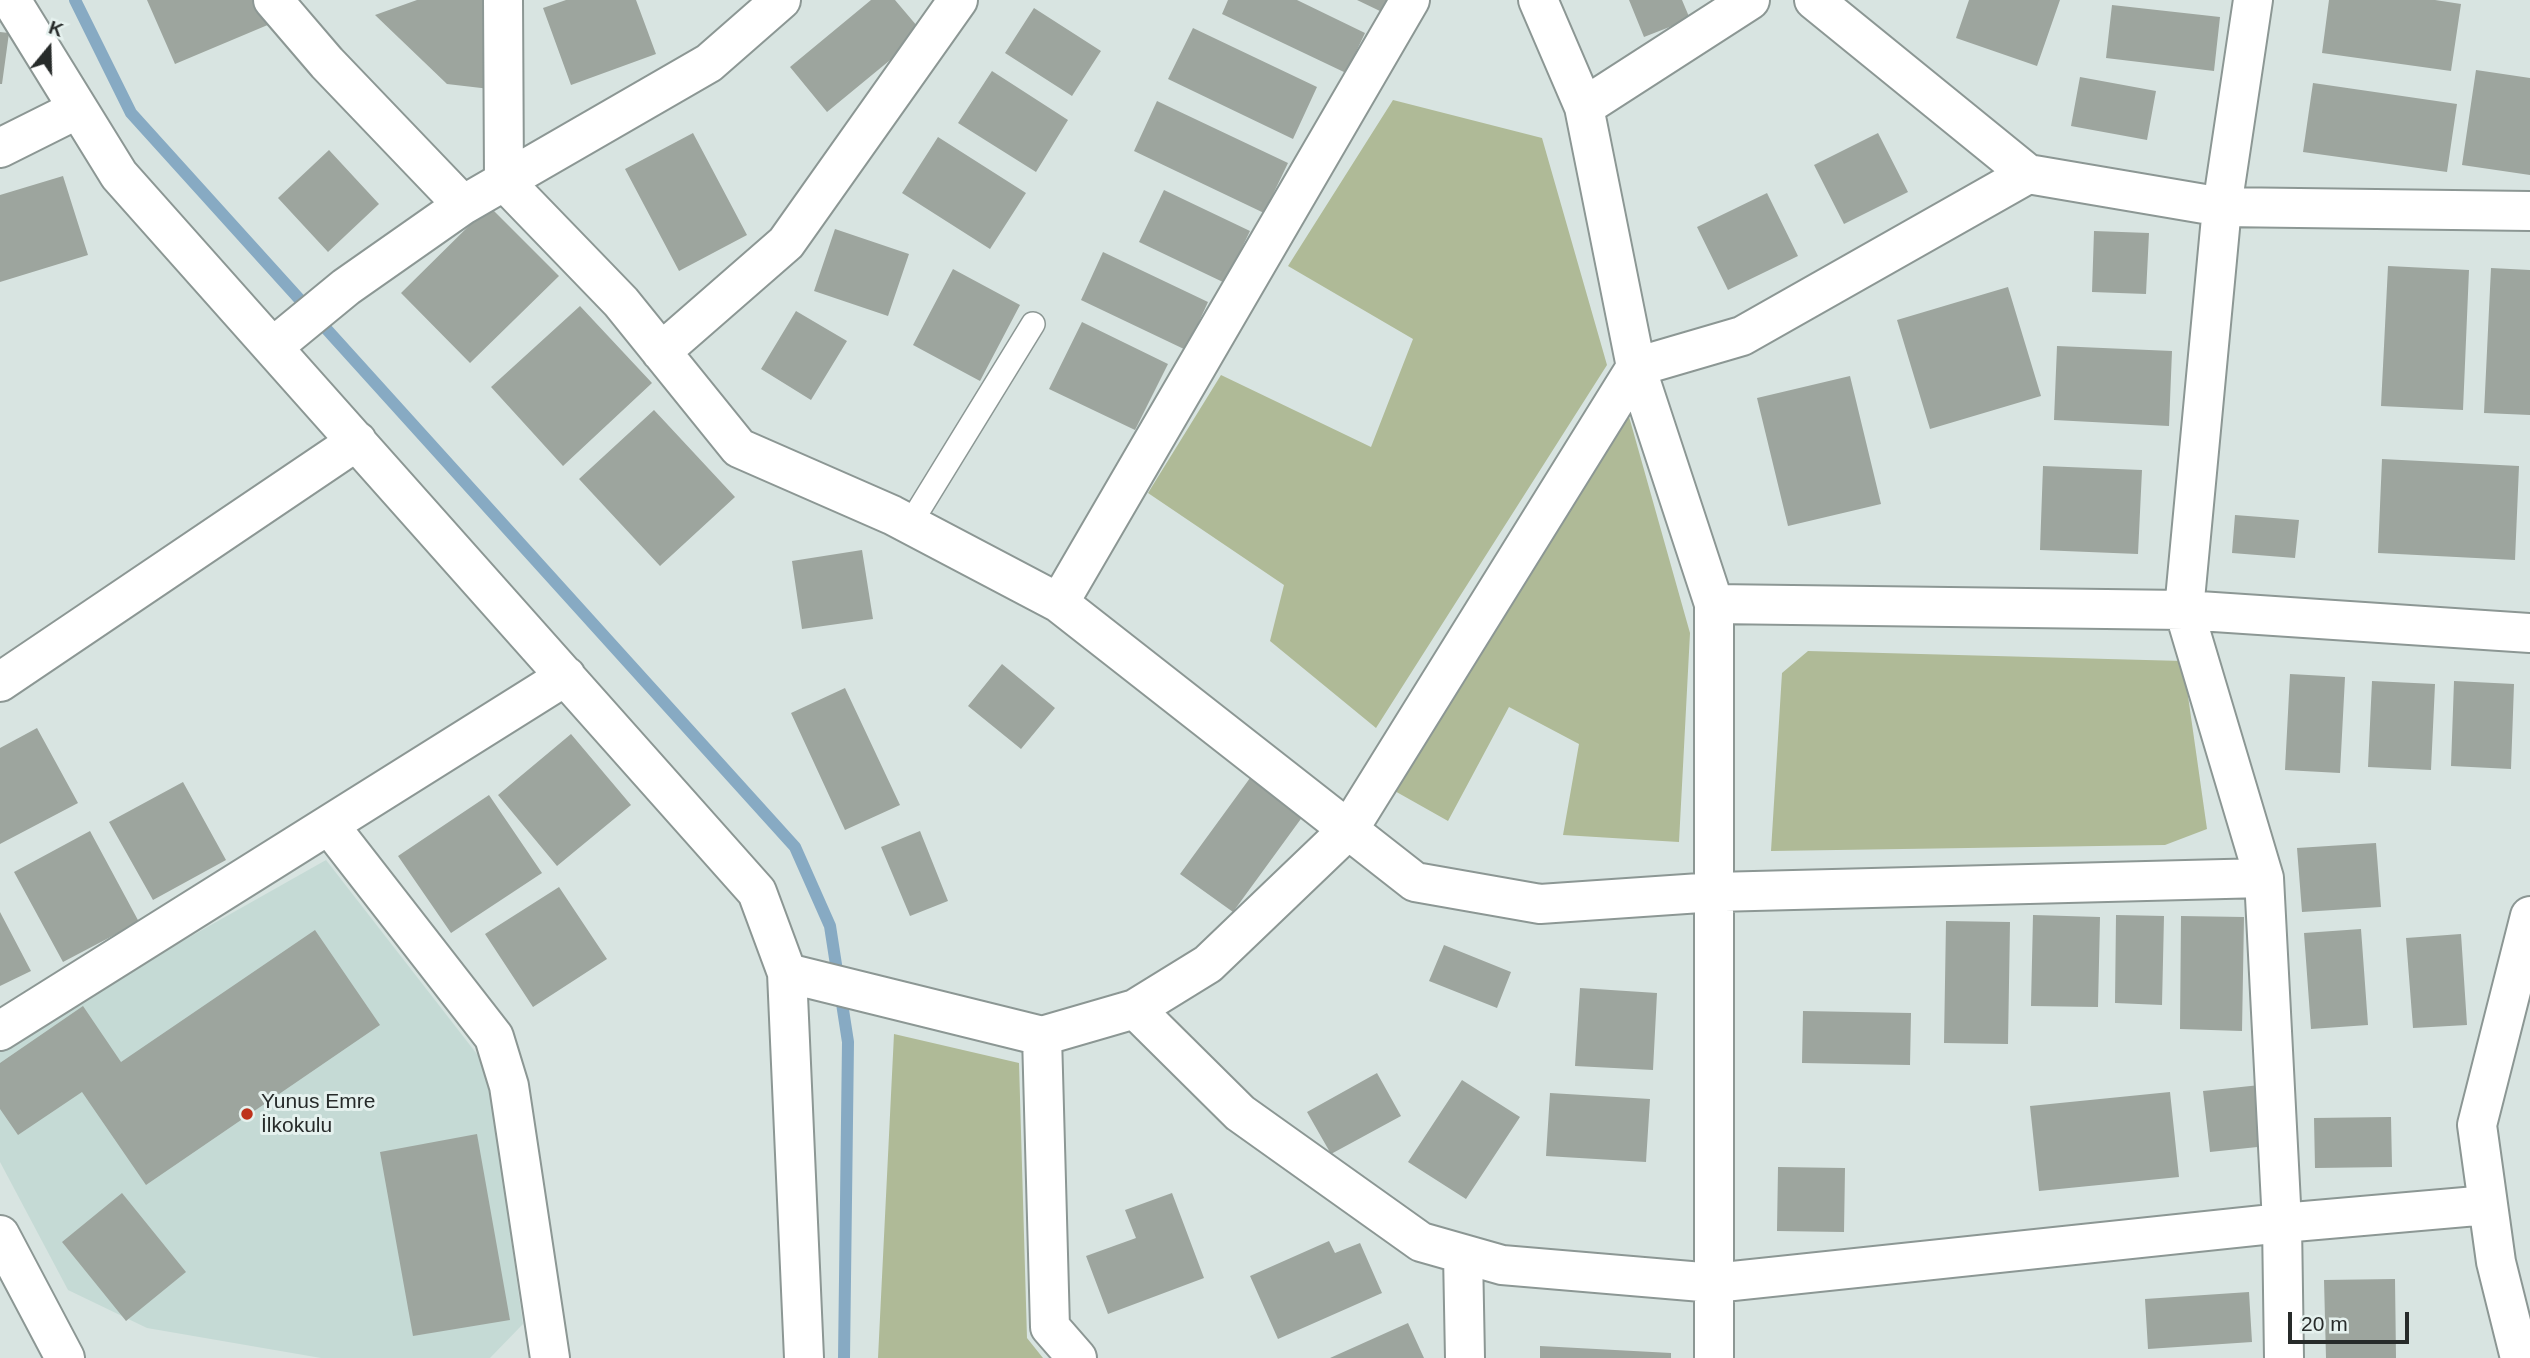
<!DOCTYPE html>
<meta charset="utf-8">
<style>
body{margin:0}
#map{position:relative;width:2530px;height:1358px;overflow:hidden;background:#d8e4e1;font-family:Arial,sans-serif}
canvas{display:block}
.north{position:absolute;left:14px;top:14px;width:70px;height:70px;-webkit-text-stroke:5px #e5f1ee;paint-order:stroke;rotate:19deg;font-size:19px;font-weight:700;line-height:28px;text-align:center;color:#272b2a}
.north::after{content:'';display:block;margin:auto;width:24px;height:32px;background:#272b2a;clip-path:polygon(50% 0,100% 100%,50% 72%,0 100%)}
.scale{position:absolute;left:2288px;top:1312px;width:121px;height:32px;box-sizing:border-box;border:4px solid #272b2a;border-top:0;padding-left:9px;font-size:21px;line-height:24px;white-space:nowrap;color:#272b2a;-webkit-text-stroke:5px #e5f1ee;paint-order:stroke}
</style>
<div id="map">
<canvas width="2530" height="1358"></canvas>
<div class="north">K</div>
<div class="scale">20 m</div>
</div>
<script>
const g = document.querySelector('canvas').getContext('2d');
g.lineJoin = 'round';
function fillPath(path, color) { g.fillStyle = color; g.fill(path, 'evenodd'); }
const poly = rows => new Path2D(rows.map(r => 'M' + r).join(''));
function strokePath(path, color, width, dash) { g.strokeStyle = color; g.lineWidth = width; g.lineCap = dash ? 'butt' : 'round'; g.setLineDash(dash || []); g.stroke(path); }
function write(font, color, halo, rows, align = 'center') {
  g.font = font + ' Arial,sans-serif'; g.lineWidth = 6; g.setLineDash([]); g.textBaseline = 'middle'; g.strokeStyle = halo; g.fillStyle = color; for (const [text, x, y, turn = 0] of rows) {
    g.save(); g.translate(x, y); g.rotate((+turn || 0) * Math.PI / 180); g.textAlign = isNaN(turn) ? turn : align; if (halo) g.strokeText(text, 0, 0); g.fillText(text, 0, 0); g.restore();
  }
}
fillPath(poly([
 [326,860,487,1067,523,1324,490,1358,321,1358,147,1328,68,1290,0,1162,0,1047,78,1000]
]), '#c5dad5');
fillPath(poly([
 [1393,100,1542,138,1607,365,1376,728,1270,641,1284,585,1148,493,1221,375,1371,447,1413,339,1288,266],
 [1628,413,1690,633,1679,842,1563,835,1579,744,1509,707,1448,821,1393,790],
 [1808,651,2183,661,2207,829,2165,845,1771,851,1782,673],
 [894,1034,1019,1063,1027,1338,1043,1358,878,1358]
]), '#afba97');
strokePath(poly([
 [75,0,131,113,795,847,830,926,848,1042,844,1358]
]), '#87aac3', 12);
fillPath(poly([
 [147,0,260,0,270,24,175,64],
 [417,0,483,0,490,89,447,84,375,15],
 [566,0,636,0,656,54,571,85,543,8],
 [871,0,895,0,923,33,827,112,790,67],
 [1228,0,1297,0,1365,33,1346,73,1222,14],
 [1357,0,1388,0,1382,12],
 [1629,0,1682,0,1690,19,1644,37],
 [1969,0,2060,0,2037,66,1956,38],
 [2329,0,2435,0,2461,4,2451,71,2322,53],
 [2112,5,2220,17,2214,71,2106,58],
 [1034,8,1101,51,1072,96,1005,53],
 [1193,28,1317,87,1293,139,1168,79],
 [0,32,9,33,2,84,0,84],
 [2476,70,2530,78,2530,175,2462,165],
 [992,71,1068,120,1036,172,958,123],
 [2080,77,2156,91,2147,140,2071,126],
 [2313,83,2457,104,2447,172,2303,152],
 [1157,101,1288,163,1264,213,1134,151],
 [693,133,747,235,679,271,625,169],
 [1878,133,1908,192,1844,224,1814,165],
 [938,137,1026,193,990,249,902,193],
 [329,150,379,204,328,252,278,198],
 [63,176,88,255,0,282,0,195],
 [1164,190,1250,231,1225,283,1139,242],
 [1767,193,1798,256,1728,290,1697,227],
 [489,206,559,276,470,363,401,293],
 [835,229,909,254,888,316,814,291],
 [2094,231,2149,233,2146,294,2092,292],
 [1103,252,1208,302,1186,350,1081,300],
 [2388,266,2469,270,2463,410,2381,406],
 [2491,268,2530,270,2530,415,2484,413],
 [953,269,1020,305,980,381,913,345],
 [2008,287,2041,396,1930,429,1897,320],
 [580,306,652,383,563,466,491,387],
 [796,311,847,341,811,400,761,369],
 [1082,322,1168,364,1135,430,1049,389],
 [2057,346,2172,351,2169,426,2054,420],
 [1850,376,1881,504,1788,526,1757,398],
 [654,410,735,497,660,566,579,479],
 [2382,459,2519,466,2515,560,2378,553],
 [2043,466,2142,470,2138,554,2040,550],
 [2235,515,2299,520,2295,558,2232,553],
 [862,550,873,619,802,629,792,561],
 [1002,664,1055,708,1021,749,968,706],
 [2290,674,2345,677,2340,773,2285,770],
 [2372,681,2435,684,2431,770,2368,767],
 [2454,681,2514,684,2511,769,2451,766],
 [845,688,900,805,845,830,791,713],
 [37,728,78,803,0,844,0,748],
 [571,734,631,805,557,866,498,795],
 [1250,778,1303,816,1233,912,1180,874],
 [183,782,226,860,153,900,109,822],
 [489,795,542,873,451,933,398,856],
 [90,831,139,922,63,962,14,872],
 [920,831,948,901,910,916,881,847],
 [2376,843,2381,907,2302,912,2297,848],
 [559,887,607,959,533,1007,485,934],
 [0,912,31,971,0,986],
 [2033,915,2100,917,2098,1007,2031,1006],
 [2116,915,2164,916,2162,1005,2115,1003],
 [2181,916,2244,917,2242,1031,2180,1029],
 [1946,921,2010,922,2008,1044,1944,1043],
 [2361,929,2368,1025,2311,1029,2304,933],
 [315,930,380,1025,146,1185,82,1092,18,1135,0,1109,0,1063,83,1006,121,1062],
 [2461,934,2467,1025,2413,1028,2406,938],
 [1444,945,1511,972,1497,1008,1429,981],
 [1580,988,1657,993,1653,1070,1575,1066],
 [1803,1011,1911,1013,1910,1065,1802,1063],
 [1377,1073,1401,1116,1331,1154,1307,1112],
 [1462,1080,1520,1117,1466,1199,1408,1162],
 [2260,1085,2267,1146,2210,1152,2203,1091],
 [2170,1092,2179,1177,2039,1191,2030,1106],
 [1550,1093,1650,1099,1646,1162,1546,1156],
 [2391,1117,2392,1167,2315,1168,2314,1118],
 [477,1134,510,1320,413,1336,380,1152],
 [1778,1167,1845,1168,1844,1232,1777,1231],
 [122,1193,186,1272,126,1321,62,1242],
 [1172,1193,1204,1278,1108,1314,1086,1256,1136,1238,1125,1210],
 [1329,1241,1335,1253,1360,1243,1382,1293,1278,1339,1250,1276],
 [2395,1279,2396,1358,2326,1358,2324,1280],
 [2249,1292,2252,1342,2148,1349,2145,1299],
 [1408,1323,1424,1358,1330,1358],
 [1540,1346,1671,1353,1671,1358,1540,1358]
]), '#9da59e');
const lane = poly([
 [910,524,1033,324]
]);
const street = poly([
 [11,0,119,175,757,892,787,973,804,1358],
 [273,0,327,63,463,205],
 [503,0,504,181,621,302,739,448,892,515,1059,603,1415,882,1540,904,1715,892,2264,878],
 [1538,0,1584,107,1636,367,1714,604,1714,1358],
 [1814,0,2028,174],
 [2253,0,2222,207,2184,610,2264,878,2282,1223,2284,1358],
 [1584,107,1750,0],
 [0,148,78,109],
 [273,347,346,287,463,205,709,63,781,0],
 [661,352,786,243,958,0],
 [1059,603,1410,0],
 [1714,604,2184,610,2530,633],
 [0,682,357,441],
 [329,825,494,1037,509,1086,550,1358],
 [787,973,1042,1036,1135,1009,1208,964,1349,829,1636,367,1742,336,2028,174,2222,207,2530,211],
 [1135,1009,1240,1113,1421,1242,1502,1265,1714,1283,2282,1223,2488,1205],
 [0,1031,566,676],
 [1042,1036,1050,1327,1077,1358],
 [0,1235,65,1358],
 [1463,1254,1465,1358],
 [2520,1358,2496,1262,2477,1125,2530,916]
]);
strokePath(lane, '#8c9794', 26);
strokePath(street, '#8c9794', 42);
strokePath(lane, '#fff', 23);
strokePath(street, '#fff', 38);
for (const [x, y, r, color] of [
 [247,1114,7,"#be321b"]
]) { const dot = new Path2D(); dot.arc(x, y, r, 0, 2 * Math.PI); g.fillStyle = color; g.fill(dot); strokePath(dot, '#e5f1ee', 2.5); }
write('21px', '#272b2a', '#e5f1ee', [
 ["Yunus Emre",261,1102],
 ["İlkokulu",261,1126]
], 'left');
</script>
